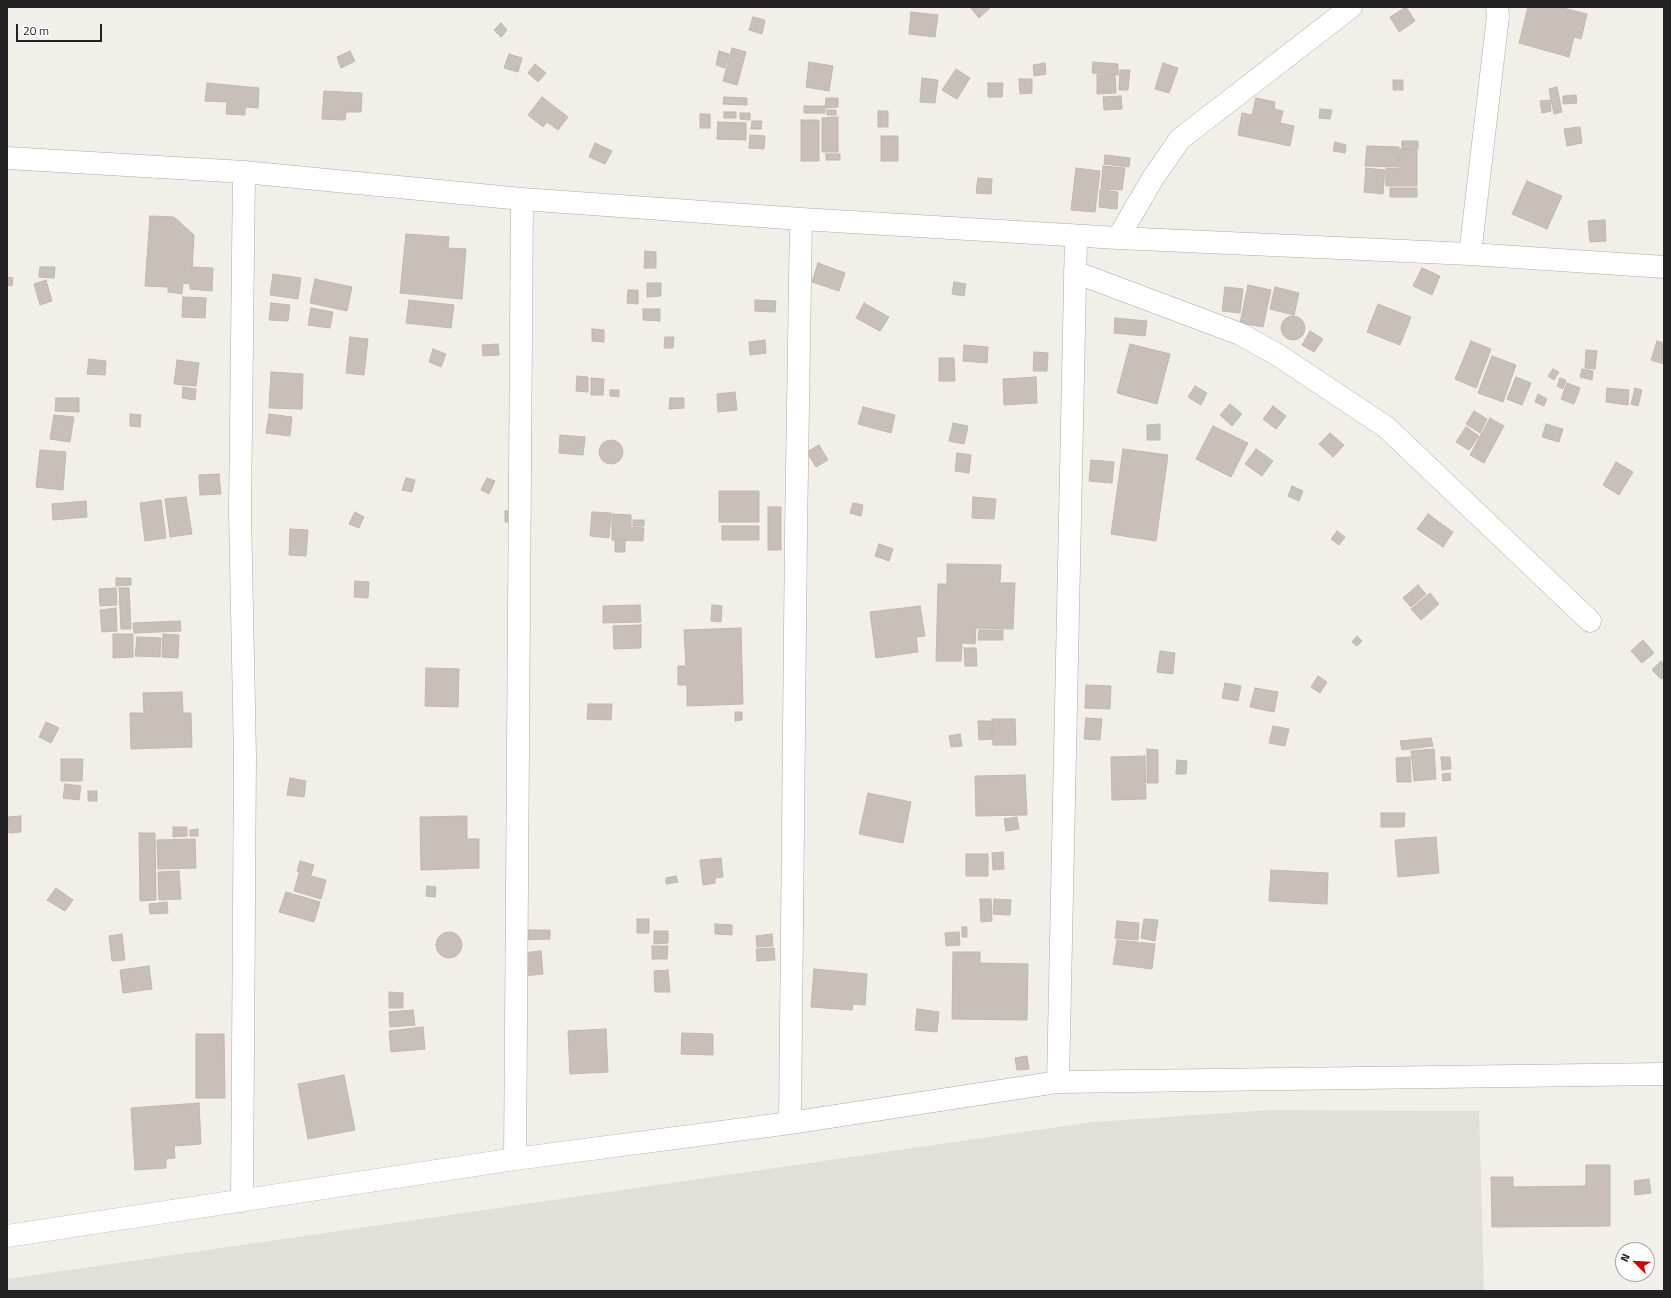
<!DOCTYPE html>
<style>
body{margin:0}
#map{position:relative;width:1671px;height:1298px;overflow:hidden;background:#f2efe9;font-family:"Titillium Web",sans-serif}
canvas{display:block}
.frame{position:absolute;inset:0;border:8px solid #222;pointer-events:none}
.north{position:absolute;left:1615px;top:1242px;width:40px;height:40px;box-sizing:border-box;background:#fff;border:1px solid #a7a7a7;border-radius:50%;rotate:294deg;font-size:11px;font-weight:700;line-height:16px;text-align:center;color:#222}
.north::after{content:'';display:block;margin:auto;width:14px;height:18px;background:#d40000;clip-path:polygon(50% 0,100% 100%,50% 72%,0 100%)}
.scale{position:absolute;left:16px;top:24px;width:86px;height:18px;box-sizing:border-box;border:2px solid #222;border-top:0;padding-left:5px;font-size:12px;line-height:14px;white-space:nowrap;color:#222;-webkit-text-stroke:3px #fff;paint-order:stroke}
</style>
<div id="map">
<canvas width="1671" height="1298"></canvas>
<div class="frame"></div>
<div class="north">N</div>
<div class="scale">20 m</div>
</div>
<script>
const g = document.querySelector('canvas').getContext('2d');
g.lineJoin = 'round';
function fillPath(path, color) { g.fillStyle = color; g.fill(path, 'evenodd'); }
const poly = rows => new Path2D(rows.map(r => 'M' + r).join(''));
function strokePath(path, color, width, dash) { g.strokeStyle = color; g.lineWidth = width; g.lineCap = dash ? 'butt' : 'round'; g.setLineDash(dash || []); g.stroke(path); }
fillPath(poly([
 [1271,1110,1479,1111,1484,1291,7,1291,7,1279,1093,1122]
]), '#e1dfda');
const building = poly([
 [970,7,991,7,979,18,970,7],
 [1406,7,1415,21,1399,32,1390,17,1406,7],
 [1528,7,1559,7,1587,14,1581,39,1574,37,1569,57,1519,43,1528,7],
 [911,12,938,15,935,37,909,34,911,12],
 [753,17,765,20,762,34,749,30,753,17],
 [501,23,507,30,501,37,494,30,501,23],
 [732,48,746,52,737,85,723,81,732,48],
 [350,51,355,61,341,68,337,57,350,51],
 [719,51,729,54,725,68,716,65,719,51],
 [509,54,522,58,518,72,504,68,509,54],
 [809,62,833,66,829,91,806,87,809,62],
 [1093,62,1118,64,1118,75,1092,73,1093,62],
 [1045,63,1046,74,1034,76,1033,65,1045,63],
 [1163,63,1178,68,1169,93,1155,89,1163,63],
 [535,64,546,73,538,82,528,73,535,64],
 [956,69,970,78,957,99,942,90,956,69],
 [1120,70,1130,70,1128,90,1119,90,1120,70],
 [1097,75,1115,75,1116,93,1097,94,1097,75],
 [922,78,938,80,935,103,920,102,922,78],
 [1019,79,1032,79,1032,93,1020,94,1019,79],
 [1393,80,1403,80,1403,90,1393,90,1393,80],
 [207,83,259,88,258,108,245,107,245,115,226,114,227,102,205,101,207,83],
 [988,83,1003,83,1002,97,988,97,988,83],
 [1557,87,1562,112,1554,114,1549,89,1557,87],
 [324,91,362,93,361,112,346,112,345,120,322,119,324,91],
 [1576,95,1577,103,1563,104,1563,96,1576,95],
 [1121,96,1122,109,1104,110,1103,97,1121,96],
 [542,97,568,117,558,130,547,122,543,127,528,115,542,97],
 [724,97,747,98,747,105,723,104,724,97],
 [826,98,838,98,838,107,825,108,826,98],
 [1256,98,1275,102,1274,109,1283,111,1280,123,1294,126,1290,146,1238,135,1242,113,1252,115,1256,98],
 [1550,100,1551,111,1542,113,1540,101,1550,100],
 [804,106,825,106,825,113,804,113,804,106],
 [1320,109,1332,110,1330,119,1319,118,1320,109],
 [827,110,836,110,836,115,827,115,827,110],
 [878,111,888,111,888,127,878,127,878,111],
 [724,112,736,112,736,118,724,118,724,112],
 [740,113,750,113,750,120,740,119,740,113],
 [700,114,710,114,710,128,700,128,700,114],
 [838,117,838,152,822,152,822,118,838,117],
 [801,120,819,120,819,161,801,161,801,120],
 [752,121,762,121,761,129,751,129,752,121],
 [718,122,746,123,746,140,717,139,718,122],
 [1580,127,1582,143,1567,146,1564,129,1580,127],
 [750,135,765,136,764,149,749,148,750,135],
 [881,136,898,136,898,161,881,161,881,136],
 [1402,141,1418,141,1418,149,1402,149,1402,141],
 [1335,142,1346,145,1345,153,1333,151,1335,142],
 [595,143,612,151,605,164,589,157,595,143],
 [1367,146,1399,147,1398,167,1365,166,1367,146],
 [1400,149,1417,150,1417,186,1386,186,1386,168,1399,169,1400,149],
 [826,154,840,154,840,160,826,160,826,154],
 [1105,155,1130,158,1129,167,1104,164,1105,155],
 [1103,166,1125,168,1122,190,1101,189,1103,166],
 [1076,168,1100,171,1095,212,1071,210,1076,168],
 [1366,168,1385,170,1383,194,1364,192,1366,168],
 [978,178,992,179,991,194,976,193,978,178],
 [1527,181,1562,196,1547,229,1512,214,1527,181],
 [1390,188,1417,188,1417,197,1390,197,1390,188],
 [1100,190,1118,192,1117,209,1099,207,1100,190],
 [150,216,174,217,194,235,192,271,193,267,213,268,212,291,190,289,190,284,183,283,182,294,168,292,168,287,145,286,150,216],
 [1605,220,1606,241,1590,242,1588,221,1605,220],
 [406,234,449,237,448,248,466,249,462,299,400,293,406,234],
 [645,251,656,252,656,268,644,268,645,251],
 [818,263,845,273,839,291,812,282,818,263],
 [40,267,55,267,54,278,39,277,40,267],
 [1422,268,1440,276,1432,295,1413,286,1422,268],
 [273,274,301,278,298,299,270,295,273,274],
 [7,277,13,278,12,286,7,285,7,277],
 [315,279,352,287,347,311,310,303,315,279],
 [46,280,52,301,40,305,34,284,46,280],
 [954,282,966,284,964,296,952,294,954,282],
 [647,283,661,283,661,296,647,297,647,283],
 [1248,285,1271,290,1263,327,1240,323,1248,285],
 [1225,287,1243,289,1240,313,1222,311,1225,287],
 [1275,287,1299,293,1294,315,1270,309,1275,287],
 [628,290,638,290,638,304,627,303,628,290],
 [183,297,206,298,205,318,182,317,183,297],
 [409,300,454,305,451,328,406,323,409,300],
 [755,300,776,301,775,312,755,311,755,300],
 [271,303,290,305,288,321,269,320,271,303],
 [864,303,889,317,880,331,856,318,864,303],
 [1378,304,1411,317,1400,345,1367,332,1378,304],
 [311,308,333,312,330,328,308,325,311,308],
 [643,309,660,309,660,321,643,320,643,309],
 '1281 328a12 12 0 1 1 24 0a12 12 0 1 1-24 0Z',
 [1115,318,1147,321,1145,336,1114,333,1115,318],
 [592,329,604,330,604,342,592,341,592,329],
 [1310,331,1323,339,1314,352,1302,345,1310,331],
 [350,337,368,339,364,375,346,373,350,337],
 [665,337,674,337,673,348,664,348,665,337],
 [765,340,766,353,750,355,749,342,765,340],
 [1471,341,1491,349,1476,388,1455,379,1471,341],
 [1657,341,1664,343,1664,364,1651,360,1657,341],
 [498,344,499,355,483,356,482,345,498,344],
 [1130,344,1170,354,1157,404,1117,393,1130,344],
 [964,345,988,347,987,363,963,361,964,345],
 [433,349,446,354,441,367,429,362,433,349],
 [1586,350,1597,351,1595,369,1585,368,1586,350],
 [1034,352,1048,353,1047,371,1033,371,1034,352],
 [1492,356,1516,365,1503,402,1478,393,1492,356],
 [939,358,954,358,955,381,939,381,939,358],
 [89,359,106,361,105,375,87,374,89,359],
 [177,360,199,363,196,386,174,384,177,360],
 [1553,369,1559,372,1554,380,1548,376,1553,369],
 [1582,369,1593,371,1592,380,1580,377,1582,369],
 [271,372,303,374,302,409,269,408,271,372],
 [577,376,588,377,588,392,576,391,577,376],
 [1036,377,1037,403,1004,405,1003,379,1036,377],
 [1516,377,1531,383,1522,405,1507,399,1516,377],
 [591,378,604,379,603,395,591,395,591,378],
 [1560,378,1566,380,1563,389,1557,386,1560,378],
 [1567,383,1580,388,1574,404,1561,399,1567,383],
 [1195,386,1207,393,1201,405,1188,397,1195,386],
 [183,387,196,389,195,400,182,398,183,387],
 [1607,388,1629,390,1628,405,1606,402,1607,388],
 [1635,388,1642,390,1638,406,1631,404,1635,388],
 [610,390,619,390,619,397,610,396,610,390],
 [735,392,737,410,718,412,717,394,735,392],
 [1538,394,1547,399,1544,406,1535,402,1538,394],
 [56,398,79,398,79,412,55,411,56,398],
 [670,398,684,398,684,408,669,409,670,398],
 [1230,404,1242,414,1232,426,1220,415,1230,404],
 [1273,406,1286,416,1276,429,1263,419,1273,406],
 [863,407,895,415,891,433,858,424,863,407],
 [1474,411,1487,419,1480,433,1466,424,1474,411],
 [130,414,141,415,140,427,130,426,130,414],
 [269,414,292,417,290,436,266,433,269,414],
 [54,415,74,417,70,442,50,439,54,415],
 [1490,418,1504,426,1484,463,1470,455,1490,418],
 [953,423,968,426,964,444,949,441,953,423],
 [1160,424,1160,440,1147,440,1147,425,1160,424],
 [1546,424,1563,429,1559,442,1542,437,1546,424],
 [1213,426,1248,443,1231,477,1196,459,1213,426],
 [1466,427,1479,436,1469,450,1456,442,1466,427],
 [1330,433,1344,445,1333,457,1319,444,1330,433],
 [560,435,585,437,583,455,559,453,560,435],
 '599 452a12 12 0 1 1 24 0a12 12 0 1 1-24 0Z',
 [819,445,828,460,816,467,807,452,819,445],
 [1123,449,1168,455,1156,541,1111,534,1123,449],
 [1256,449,1273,461,1262,476,1245,464,1256,449],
 [40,450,66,452,63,490,36,487,40,450],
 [957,453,971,455,969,473,955,471,957,453],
 [1091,460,1114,462,1112,483,1089,481,1091,460],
 [1616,462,1633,472,1619,495,1603,485,1616,462],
 [219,474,221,494,200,495,199,475,219,474],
 [406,478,415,480,412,492,402,490,406,478],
 [487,478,495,481,489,494,481,490,487,478],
 [1292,486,1303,491,1299,501,1288,496,1292,486],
 [719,491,759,491,759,522,719,522,719,491],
 [186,497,192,534,170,537,165,499,186,497],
 [973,497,996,499,994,519,972,518,973,497],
 [161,500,166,538,145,541,140,503,161,500],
 [86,501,87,517,53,520,52,504,86,501],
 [853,503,863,505,861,516,850,513,853,503],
 [768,507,781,507,781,550,768,550,768,507],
 [505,511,516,511,515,522,505,522,505,511],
 [355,512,364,517,359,528,349,524,355,512],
 [592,512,611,513,609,538,590,536,592,512],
 [612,514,631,515,631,527,644,528,643,541,612,540,612,514],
 [1428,514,1453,532,1443,547,1417,529,1428,514],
 [633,520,644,520,644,526,633,526,633,520],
 [722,526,759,526,759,540,722,540,722,526],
 [290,529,308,530,306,556,289,555,290,529],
 [1337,531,1345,537,1339,545,1331,539,1337,531],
 [615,541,625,541,625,552,615,552,615,541],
 [879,544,893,549,889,561,875,556,879,544],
 [947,564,1001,565,1000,583,1015,583,1013,629,976,628,975,644,962,643,961,661,936,661,938,584,947,584,947,564],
 [116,578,131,578,131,585,116,586,116,578],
 [355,581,369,582,368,598,354,597,355,581],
 [1418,585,1426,594,1411,607,1403,598,1418,585],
 [116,588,117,605,100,606,99,589,116,588],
 [119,588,129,588,131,629,121,629,119,588],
 [1430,593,1439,604,1421,620,1411,609,1430,593],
 [640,605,641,622,603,623,603,606,640,605],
 [712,605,722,606,721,622,711,621,712,605],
 [920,606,925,636,916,637,918,652,876,658,870,612,920,606],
 [116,608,117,631,102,632,100,610,116,608],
 [180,621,181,631,134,633,133,623,180,621],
 [641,625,641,648,614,649,613,626,641,625],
 [741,628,743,704,687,706,687,685,678,685,678,666,686,666,684,630,741,628],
 [979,630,1003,630,1003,640,978,640,979,630],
 [113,634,133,634,133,657,113,658,113,634],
 [163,634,179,635,178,658,162,657,163,634],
 [1357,636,1362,641,1357,646,1352,642,1357,636],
 [137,637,161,638,160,657,135,656,137,637],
 [1643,640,1654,653,1642,663,1631,651,1643,640],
 [964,648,976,648,977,666,965,666,964,648],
 [1160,651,1175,653,1173,674,1157,672,1160,651],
 [1661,661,1664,664,1664,677,1661,679,1652,670,1661,661],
 [426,668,459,669,458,707,425,706,426,668],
 [1318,676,1327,682,1320,693,1311,687,1318,676],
 [1225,683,1241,686,1238,701,1222,698,1225,683],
 [1086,685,1111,686,1110,709,1085,708,1086,685],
 [1255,688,1278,692,1274,712,1250,707,1255,688],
 [182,692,183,713,191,713,192,747,131,749,130,713,144,713,143,693,182,692],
 [588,704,612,704,611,720,587,719,588,704],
 [735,712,742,712,742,720,735,721,735,712],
 [1086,718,1102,719,1100,740,1084,739,1086,718],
 [992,719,1015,719,1016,745,993,745,992,719],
 [978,721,991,721,992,739,979,740,978,721],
 [46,722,59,728,51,743,39,737,46,722],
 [1273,726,1289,729,1285,746,1269,743,1273,726],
 [960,734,962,746,951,747,949,736,960,734],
 [1431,738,1433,746,1402,750,1400,741,1431,738],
 [1147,749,1158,750,1158,783,1147,783,1147,749],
 [1434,749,1436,779,1414,781,1411,751,1434,749],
 [1145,756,1146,799,1112,800,1111,757,1145,756],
 [1410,757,1411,782,1397,782,1396,758,1410,757],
 [1441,757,1450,757,1451,769,1442,770,1441,757],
 [61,759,83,759,82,781,61,781,61,759],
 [1177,760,1187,761,1186,774,1176,774,1177,760],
 [1450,773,1451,780,1443,781,1442,774,1450,773],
 [1025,775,1027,815,976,816,975,776,1025,775],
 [290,778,306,781,304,797,287,795,290,778],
 [65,784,81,786,79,800,63,798,65,784],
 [88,791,97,791,97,801,88,801,88,791],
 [868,793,911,802,903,843,859,834,868,793],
 [1381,813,1405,813,1404,827,1381,827,1381,813],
 [21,816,21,832,9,833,8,817,21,816],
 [467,816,467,839,479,839,479,868,421,870,420,817,467,816],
 [1017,817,1019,829,1006,831,1004,819,1017,817],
 [173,827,187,827,187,836,173,837,173,827],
 [198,829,198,836,190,836,190,830,198,829],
 [139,833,155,833,156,900,140,901,139,833],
 [1436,837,1439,873,1398,877,1395,840,1436,837],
 [195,839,196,868,158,869,157,840,195,839],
 [1003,852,1004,869,993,870,992,853,1003,852],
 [966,854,988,854,988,876,966,876,966,854],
 [721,858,723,877,715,878,715,883,703,885,700,860,721,858],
 [300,861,314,865,311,875,297,871,300,861],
 [1271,870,1328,873,1327,904,1269,901,1271,870],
 [179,871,181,899,159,900,158,872,179,871],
 [299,873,326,880,321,899,294,891,299,873],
 [676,876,678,882,666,884,666,878,676,876],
 [427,886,436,887,435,897,426,896,427,886],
 [56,888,73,900,65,911,47,900,56,888],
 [286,892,320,902,314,922,279,912,286,892],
 [980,899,991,899,992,921,981,922,980,899],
 [994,899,1011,900,1010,915,993,914,994,899],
 [167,902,168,913,150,914,149,904,167,902],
 [637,919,649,919,649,933,637,933,637,919],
 [1144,919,1158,920,1155,941,1141,938,1144,919],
 [1117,921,1139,923,1138,940,1115,938,1117,921],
 [715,924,732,925,732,935,715,934,715,924],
 [962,927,967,927,967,937,962,937,962,927],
 [521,930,550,930,550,939,521,940,521,930],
 [654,931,668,931,668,943,654,944,654,931],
 [959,932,960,945,946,946,945,933,959,932],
 '436 945a13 13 0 1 1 26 0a13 13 0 1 1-26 0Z',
 [122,934,125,960,112,961,109,936,122,934],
 [772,934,773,946,757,947,756,936,772,934],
 [1117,940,1155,944,1152,969,1113,964,1117,940],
 [652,946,668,946,667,959,652,959,652,946],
 [774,948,775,960,757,961,756,949,774,948],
 [541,951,543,974,523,976,521,953,541,951],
 [953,952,980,952,980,963,1028,964,1027,1020,952,1019,953,952],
 [149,966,152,989,123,993,120,970,149,966],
 [814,969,867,974,865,1005,853,1004,852,1010,811,1007,814,969],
 [668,970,670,992,655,992,654,971,668,970],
 [389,992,403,993,403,1008,389,1008,389,992],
 [917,1009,939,1012,937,1032,915,1030,917,1009],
 [413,1010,415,1025,390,1027,389,1012,413,1010],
 [423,1027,425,1049,391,1052,389,1031,423,1027],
 [606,1029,608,1072,570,1074,568,1031,606,1029],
 [682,1033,713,1034,713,1055,681,1054,682,1033],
 [196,1034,224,1034,225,1098,196,1098,196,1034],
 [1027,1056,1029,1069,1017,1070,1015,1058,1027,1056],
 [344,1075,355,1130,308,1139,298,1084,344,1075],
 [199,1103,201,1144,174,1146,175,1158,166,1159,166,1168,135,1170,131,1108,199,1103],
 [1586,1165,1610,1165,1610,1226,1492,1227,1491,1177,1513,1177,1513,1187,1586,1186,1586,1165],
 [1649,1179,1651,1193,1635,1195,1634,1181,1649,1179]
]);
fillPath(building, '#c7bfb8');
strokePath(building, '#c4b6ab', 1);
const street = poly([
 [7,158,244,172,522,199,801,219,1118,238,1470,254,1664,267],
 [1118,238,1153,178,1180,139,1351,7],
 [1470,254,1498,16,1497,7],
 [1075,272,1240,334,1278,355,1386,427,1590,621],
 [1058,1082,1076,236],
 [790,1123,796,532,801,219],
 [515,1159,522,199],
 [242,1201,245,756,240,511,244,172],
 [7,1236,515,1159,790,1123,1058,1082,1664,1074]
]);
strokePath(street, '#a9a9a9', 23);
strokePath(street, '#fff', 22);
</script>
